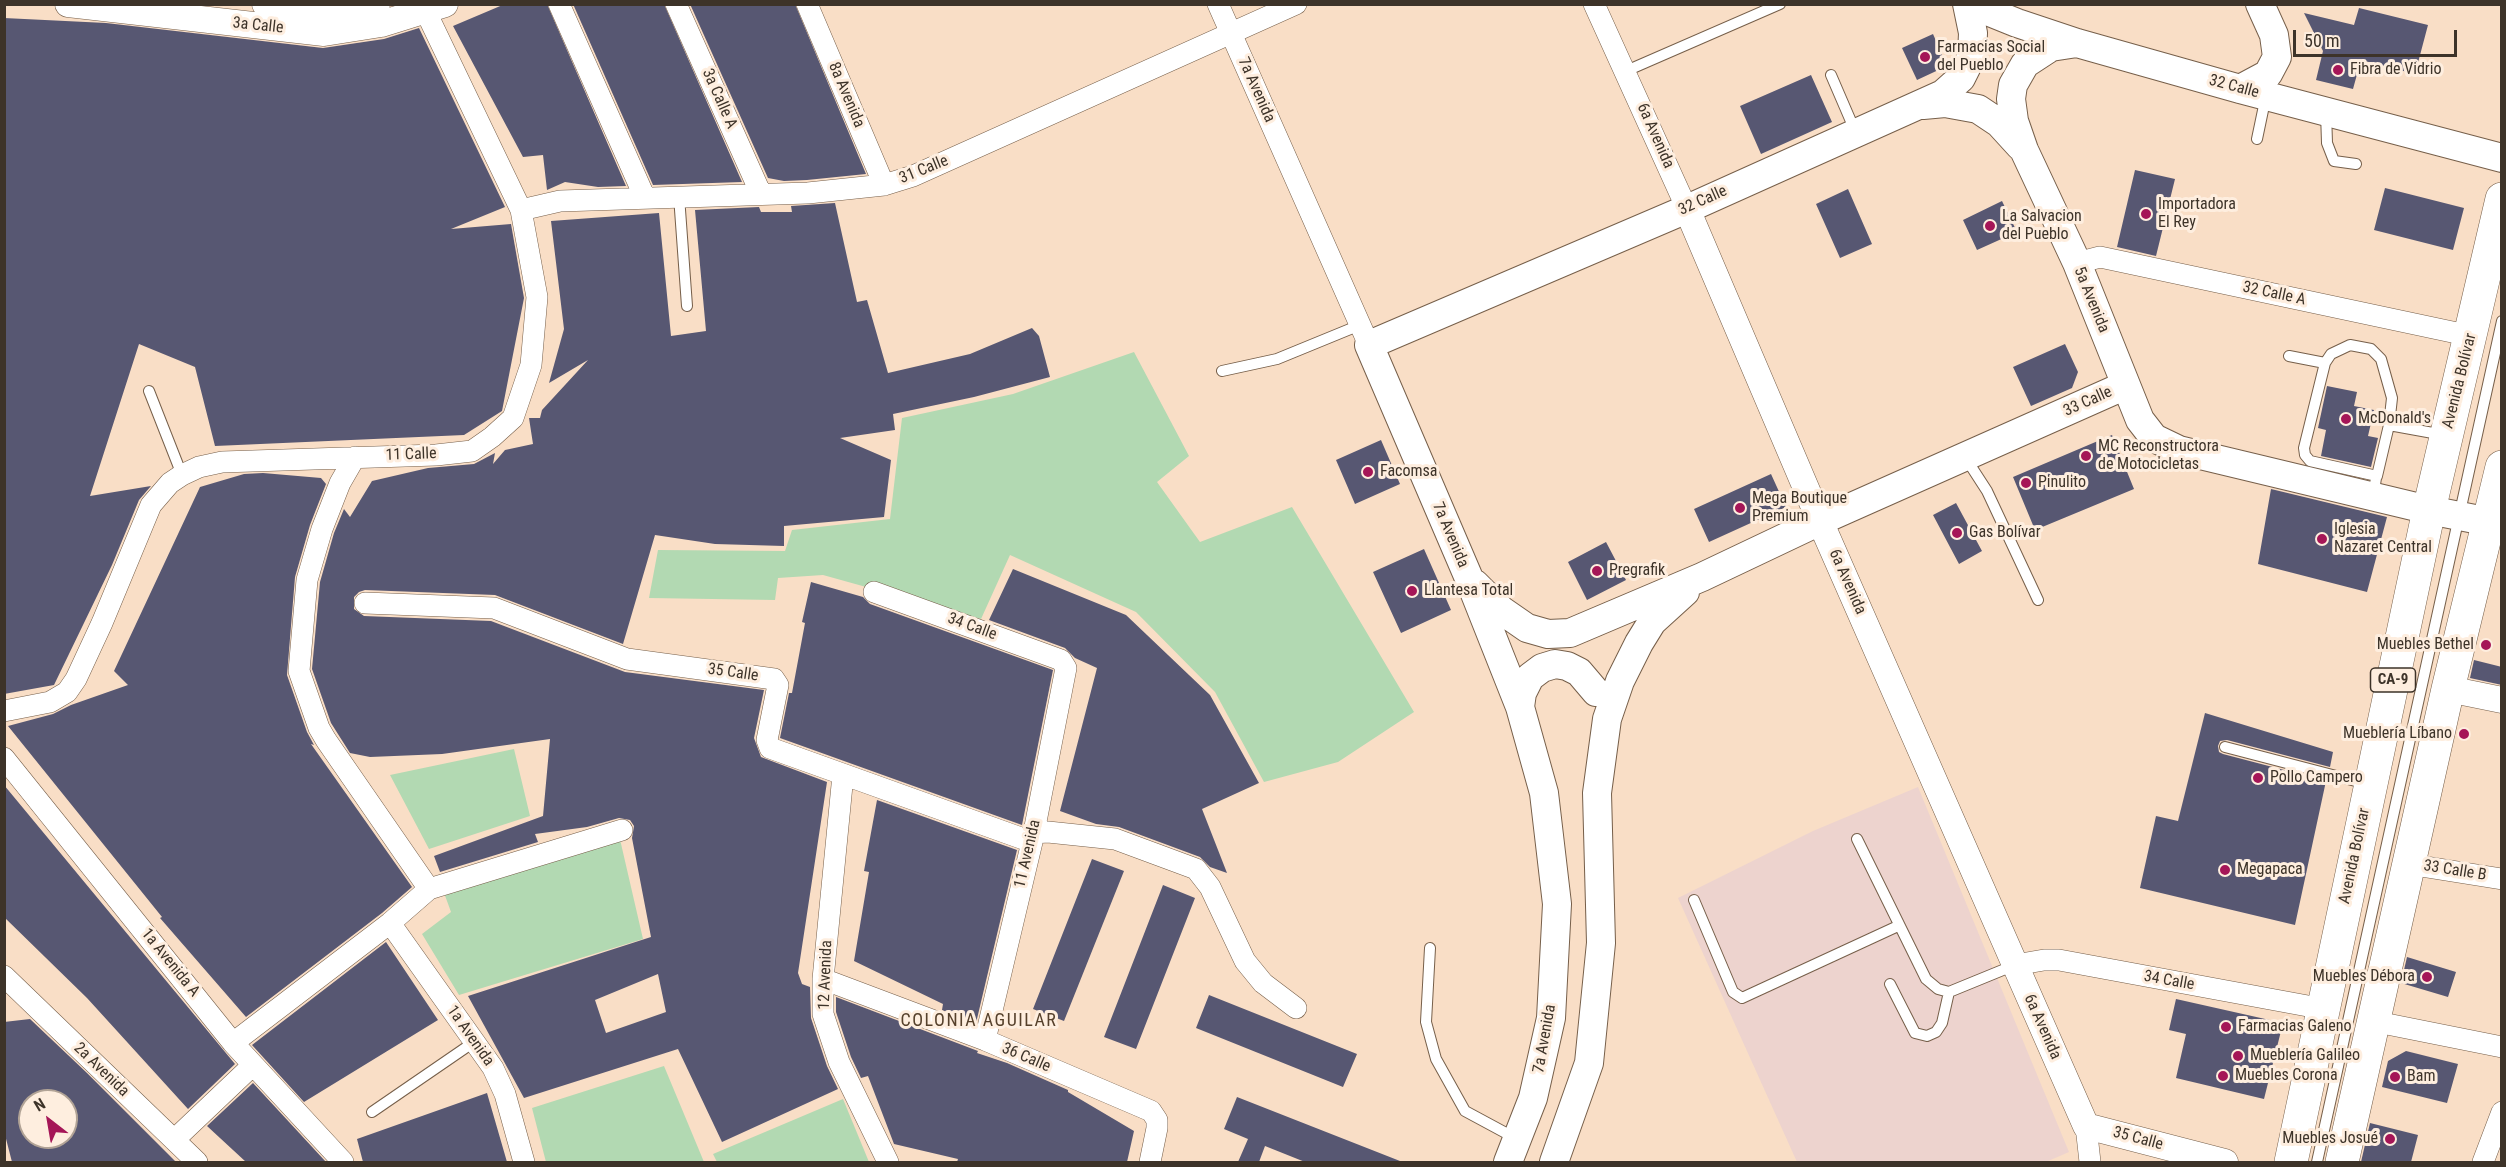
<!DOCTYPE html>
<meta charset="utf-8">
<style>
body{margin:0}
#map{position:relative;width:2506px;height:1167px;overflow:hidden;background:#f9dec6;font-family:"Roboto Condensed",sans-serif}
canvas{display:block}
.frame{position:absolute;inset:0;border:6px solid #3d3329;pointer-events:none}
.north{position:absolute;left:18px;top:1089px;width:60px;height:60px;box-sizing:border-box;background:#feeedf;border:2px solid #b1a396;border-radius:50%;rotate:329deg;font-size:16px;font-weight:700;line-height:24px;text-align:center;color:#3d3329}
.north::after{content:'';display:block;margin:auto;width:21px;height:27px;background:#a51657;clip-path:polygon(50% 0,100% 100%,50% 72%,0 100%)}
.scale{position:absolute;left:2293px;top:30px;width:164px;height:27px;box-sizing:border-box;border:3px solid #3d3329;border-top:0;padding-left:8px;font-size:18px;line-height:21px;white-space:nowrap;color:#3d3329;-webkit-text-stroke:4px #feeedf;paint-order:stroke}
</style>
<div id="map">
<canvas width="2506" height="1167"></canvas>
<div class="frame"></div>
<div class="north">N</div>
<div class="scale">50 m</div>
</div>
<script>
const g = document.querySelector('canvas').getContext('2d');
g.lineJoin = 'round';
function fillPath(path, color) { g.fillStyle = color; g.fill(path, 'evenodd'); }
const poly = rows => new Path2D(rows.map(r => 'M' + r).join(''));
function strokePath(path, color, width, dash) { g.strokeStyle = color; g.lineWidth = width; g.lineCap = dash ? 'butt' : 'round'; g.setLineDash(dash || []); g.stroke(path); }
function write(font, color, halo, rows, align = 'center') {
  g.font = font + ' "Roboto Condensed",sans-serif'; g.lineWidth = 6; g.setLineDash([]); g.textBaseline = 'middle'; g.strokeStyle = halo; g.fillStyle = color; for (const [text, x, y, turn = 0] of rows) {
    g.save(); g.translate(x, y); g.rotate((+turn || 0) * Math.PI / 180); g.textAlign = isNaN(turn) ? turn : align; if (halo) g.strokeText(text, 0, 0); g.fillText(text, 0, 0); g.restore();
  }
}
fillPath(poly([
 [1918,787,2069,1152,2046,1162,1797,1162,1678,898,1813,831]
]), '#edd3ce');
fillPath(poly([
 [1134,352,1189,456,1157,482,1200,542,1292,507,1414,712,1338,762,1264,782,1215,692,1136,612,1010,555,981,619,823,575,778,578,775,600,649,598,658,550,785,551,792,530,890,519,902,418,1013,394],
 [514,749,530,816,429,849,390,775],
 [619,835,643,939,459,995,422,934,451,912,443,890],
 [664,1066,704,1162,546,1162,532,1108],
 [843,1099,869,1162,717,1162,713,1154]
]), '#b2d9b2');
fillPath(poly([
 [505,4,547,4,626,186,598,187,565,182,547,190,543,155,523,157,453,26],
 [573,4,664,4,742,182,653,185],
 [690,4,795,4,866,174,807,180,784,181,768,178],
 [2359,8,2428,25,2415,74,2361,60,2353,89,2316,80,2323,51,2304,13,2354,25],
 [4,18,106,23,323,48,384,39,419,28,505,207,451,229,511,224,524,298,502,411,464,435,215,446,195,367,139,344,90,496,151,486,139,500,112,565,54,685,4,694],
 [1933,34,1947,66,1917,80,1902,48],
 [1811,75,1832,122,1761,154,1740,106],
 [2135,170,2175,179,2156,256,2117,247],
 [2385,188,2464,208,2453,250,2374,230],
 [1848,189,1872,244,1840,258,1816,204],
 [2002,201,2017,232,1977,250,1963,220],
 [835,203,857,302,867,300,888,373,970,354,1032,328,1039,336,1050,377,974,397,893,414,895,430,840,438,891,460,884,517,784,526,784,546,715,544,655,535,623,644,495,595,365,590,359,592,354,597,354,609,364,616,491,621,625,672,764,690,754,738,761,757,827,782,798,973,802,984,810,987,811,1018,827,1066,838,1089,722,1142,678,1049,524,1098,468,996,651,937,632,838,634,826,630,820,619,818,587,827,535,834,538,842,440,872,434,856,543,816,550,739,442,754,370,757,350,753,331,723,312,669,320,582,334,533,344,509,350,517,372,481,428,468,474,464,495,453,493,464,505,450,533,444,529,418,540,418,542,410,588,360,549,383,564,329,551,221,659,213,671,336,706,331,695,210,759,207,761,212,792,212,791,206],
 [658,974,666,1012,606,1033,595,1000],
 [2065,344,2078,372,2072,388,2031,406,2013,367],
 [2327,386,2357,392,2354,406,2374,410,2368,436,2378,438,2371,467,2321,456,2326,430,2318,428],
 [2112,435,2134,489,2035,530,2013,477],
 [1381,440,1400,484,1355,504,1336,460],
 [263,473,321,478,326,484,310,525,295,577,287,675,307,732,314,745,311,744,412,887,382,913,246,1017,160,918,162,917,8,726,53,714,71,705,128,685,114,671,200,487,244,474],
 [1771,474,1786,507,1709,542,1694,509],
 [2271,489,2387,517,2367,592,2258,564],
 [1956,503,1982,551,1959,564,1933,515],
 [1606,542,1626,580,1587,600,1568,562],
 [1424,549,1451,610,1401,633,1373,572],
 [1013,569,1126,615,1210,695,1259,783,1202,809,1227,873,1210,867,1200,857,1119,827,1096,824,1060,811,1097,668,1075,658,1065,648,989,620],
 [811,582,863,597,870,604,1053,670,1022,825,780,738,789,693,792,693,805,623,802,622],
 [2474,660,2502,667,2502,685,2470,678],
 [2205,713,2333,752,2330,767,2227,740,2220,741,2218,746,2219,752,2223,754,2326,781,2295,925,2140,888,2156,816,2178,821],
 [4,785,235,1064,188,1109,87,998,4,917],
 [877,800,1017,850,976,1023,942,1010,943,1004,854,961,869,872,864,871],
 [1092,859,1124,871,1064,1021,1033,1009],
 [1163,885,1195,898,1136,1049,1104,1037],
 [386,942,438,1020,304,1102,252,1045],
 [2407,957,2456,972,2448,997,2401,983],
 [1209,995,1357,1054,1343,1087,1196,1028],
 [836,997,978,1051,977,1053,1007,1063,1068,1090,1068,1092,1134,1131,1127,1162,957,1162,958,1159,894,1144,868,1076,861,1078,851,1057,836,1012],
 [2176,999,2283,1023,2264,1099,2176,1078,2186,1034,2169,1030],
 [30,1019,87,1073,176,1162,12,1162,4,1131,4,1022],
 [30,1101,66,1101,66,1137,30,1137],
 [2406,1051,2458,1064,2447,1103,2382,1087,2388,1061],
 [253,1083,326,1162,246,1162,207,1126],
 [487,1093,507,1162,363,1162,357,1139],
 [1237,1097,1400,1161,1400,1162,1305,1162,1265,1146,1259,1162,1238,1162,1248,1139,1224,1129],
 [2370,1123,2418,1135,2411,1162,2361,1162]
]), '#575772');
const service = poly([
 [1626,71,1780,4],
 [1831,75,1856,133],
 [2326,112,2327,143,2334,161,2356,164],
 [2257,139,2266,96],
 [679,196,687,306],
 [2289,356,2325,363],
 [1222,371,1277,359,1360,325],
 [149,391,182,475],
 [2389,425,2444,435],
 [1965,457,1987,491,2038,600],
 [2373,497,2376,478,2377,476,2389,425,2392,398,2381,359,2371,349,2350,345,2331,354,2325,363,2304,448,2305,455,2310,461,2377,476],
 [2225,747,2367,784],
 [1857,839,1926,979,1938,989,1949,992,2015,965],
 [1694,900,1733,992,1742,998,1898,926],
 [1430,948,1426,1022,1436,1059,1465,1111,1517,1139],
 [1890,984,1915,1033,1927,1036,1936,1032,1942,1023,1949,992],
 [372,1112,474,1042],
 [2317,1162,2502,321]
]);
const minor = poly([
 [559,4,645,198],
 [676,4,761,194],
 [807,4,884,185],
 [1218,4,1369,345],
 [1594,4,1687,209],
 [521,210,560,201,808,193,884,185,913,176,1296,4],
 [2077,263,2100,257,2471,336],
 [355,457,340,483,322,529,307,580,299,671,319,728,326,740,429,889],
 [874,592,1061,660,1066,668,1032,842,985,1040],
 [365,603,494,608,627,659,774,679,778,685,767,740,770,748,1032,842],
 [4,711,50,702,67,692,76,679,102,623,151,505,170,483,182,475,199,467,222,462,436,455,472,451,492,437,513,418,531,365,537,297,521,210,426,12],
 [4,758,233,1043,343,1162],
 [843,775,823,979,823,1014,839,1062,888,1162],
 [1033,833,1048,832,1115,839,1196,869,1210,887,1245,961,1263,983,1296,1008],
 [2408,864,2502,879],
 [390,923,493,1068,505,1094,524,1162],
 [2015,965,2044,960,2059,960,2324,1009],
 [4,976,197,1162],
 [823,979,985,1040,1151,1111,1157,1120,1157,1128,1150,1162],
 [2372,1021,2502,1047],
 [233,1043,390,923,429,889,622,830],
 [2086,1126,2090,1162],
 [174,1140,253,1065],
 [2483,1162,2502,1112]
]);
const tertiary = poly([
 [68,4,324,33,381,24,445,4],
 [265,4,306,11,329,11,377,4],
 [1687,209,1820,521,2086,1126,2225,1162],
 [2448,689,2502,700]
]);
const secondary = poly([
 [1970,4,2017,23,2077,43,2240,89,2502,158],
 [2077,43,2051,47,2025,64,2013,85,2011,99,2014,121,2024,150,2077,263,2140,420,2154,438,2179,450,2429,510,2490,522],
 [2240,89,2268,74,2277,57,2274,35,2260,4],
 [1923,105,1945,103,1978,109,1999,123,2020,146],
 [1475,584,1501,610,1527,628,1548,634,1570,633,1702,577,1820,521,2126,385],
 [1520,707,1522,693,1530,677,1542,668,1555,664,1567,666,1579,672,1596,692],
 [1508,1162,1533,1098,1551,1018,1557,904,1544,793,1520,707,1468,576,1369,345,1687,209,1943,94,1961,78,1972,56,1973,33,1967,4],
 [1554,1162,1589,1063,1601,943,1597,793,1607,719,1620,681,1639,643,1652,622,1685,592]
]);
const primary = poly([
 [2291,1162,2429,510,2502,199],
 [2342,1162,2448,689,2502,467]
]);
strokePath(service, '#765f4a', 12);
strokePath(minor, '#765f4a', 22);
strokePath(tertiary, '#765f4a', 27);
strokePath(secondary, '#765f4a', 30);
strokePath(primary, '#765f4a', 34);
strokePath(service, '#fff', 10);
strokePath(minor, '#fff', 21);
strokePath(tertiary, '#fff', 26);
strokePath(secondary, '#fff', 28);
strokePath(primary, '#fff', 33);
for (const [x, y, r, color] of [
 [1925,57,6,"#a51657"],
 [2338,70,6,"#a51657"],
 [2146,214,6,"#a51657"],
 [1990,226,6,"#a51657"],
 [2346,419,6,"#a51657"],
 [2086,456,6,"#a51657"],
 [1368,472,6,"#a51657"],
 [2026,483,6,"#a51657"],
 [1740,508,6,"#a51657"],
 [1957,533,6,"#a51657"],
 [2322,539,6,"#a51657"],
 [1597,571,6,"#a51657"],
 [1412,591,6,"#a51657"],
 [2486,645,6,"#a51657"],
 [2464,734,6,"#a51657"],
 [2258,778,6,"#a51657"],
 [2225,870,6,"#a51657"],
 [2427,977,6,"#a51657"],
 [2226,1027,6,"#a51657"],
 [2238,1056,6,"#a51657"],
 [2223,1076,6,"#a51657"],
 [2395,1077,6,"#a51657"],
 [2390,1139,6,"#a51657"]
]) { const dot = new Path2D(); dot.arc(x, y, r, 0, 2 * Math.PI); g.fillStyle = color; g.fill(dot); strokePath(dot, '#feeedf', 2); }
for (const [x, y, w] of [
 [2393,680,45]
]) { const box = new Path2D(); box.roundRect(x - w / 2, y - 12, w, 24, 4.5); g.fillStyle = '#feeedf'; g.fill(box); strokePath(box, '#3d3329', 1.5); }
write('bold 15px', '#3d3329', null, [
 ["CA-9",2393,680]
]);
write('16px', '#3d3329', '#feeedf', [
 ["3a Calle",258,26,6],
 ["32 Calle",2234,87,15],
 ["7a Avenida",1256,90,66],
 ["8a Avenida",846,95,67],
 ["3a Calle A",719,99,66],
 ["6a Avenida",1655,136,66],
 ["31 Calle",924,170,-22],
 ["32 Calle",1703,201,-24],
 ["32 Calle A",2274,294,12],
 ["5a Avenida",2091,300,68],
 ["Avenida Bolívar",2460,381,-76],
 ["33 Calle",2088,402,-24],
 ["11 Calle",411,455,-2],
 ["7a Avenida",1450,535,67],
 ["6a Avenida",1847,582,66],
 ["34 Calle",972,627,20],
 ["35 Calle",733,673,8],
 ["11 Avenida",1028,854,-77],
 ["Avenida Bolívar",2355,856,-78],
 ["33 Calle B",2455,871,9],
 ["1a Avenida A",170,963,51],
 ["12 Avenida",826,975,-88],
 ["34 Calle",2169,981,10],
 ["6a Avenida",2042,1027,66],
 ["1a Avenida",470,1036,55],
 ["7a Avenida",1545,1039,-80],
 ["36 Calle",1026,1058,23],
 ["2a Avenida",101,1070,44],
 ["35 Calle",2138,1139,15]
]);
write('16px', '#3d3329', '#feeedf', [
 ["Farmacias Social",1937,48],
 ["del Pueblo",1937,66],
 ["Fibra de Vidrio",2350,70],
 ["Importadora",2158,205],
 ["El Rey",2158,223],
 ["La Salvacion",2002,217],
 ["del Pueblo",2002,235],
 ["McDonald's",2358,419],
 ["MC Reconstructora",2098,447],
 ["de Motocicletas",2098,465],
 ["Facomsa",1380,472],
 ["Pinulito",2038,483],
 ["Mega Boutique",1752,499],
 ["Premium",1752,517],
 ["Iglesia",2334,530],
 ["Nazaret Central",2334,548],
 ["Gas Bolívar",1969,533],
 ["Pregrafik",1609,571],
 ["Llantesa Total",1424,591],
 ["Muebles Bethel",2474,645,"right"],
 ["Mueblería Líbano",2452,734,"right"],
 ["Pollo Campero",2270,778],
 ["Megapaca",2237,870],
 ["Muebles Débora",2415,977,"right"],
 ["Farmacias Galeno",2238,1027],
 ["Mueblería Galileo",2250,1056],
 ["Muebles Corona",2235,1076],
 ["Bam",2407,1077],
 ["Muebles Josué",2378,1139,"right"]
], 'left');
g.letterSpacing = '1.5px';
write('18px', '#56412c', '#feeedf', [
 ["COLONIA AGUILAR",979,1021]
]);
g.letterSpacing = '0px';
</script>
